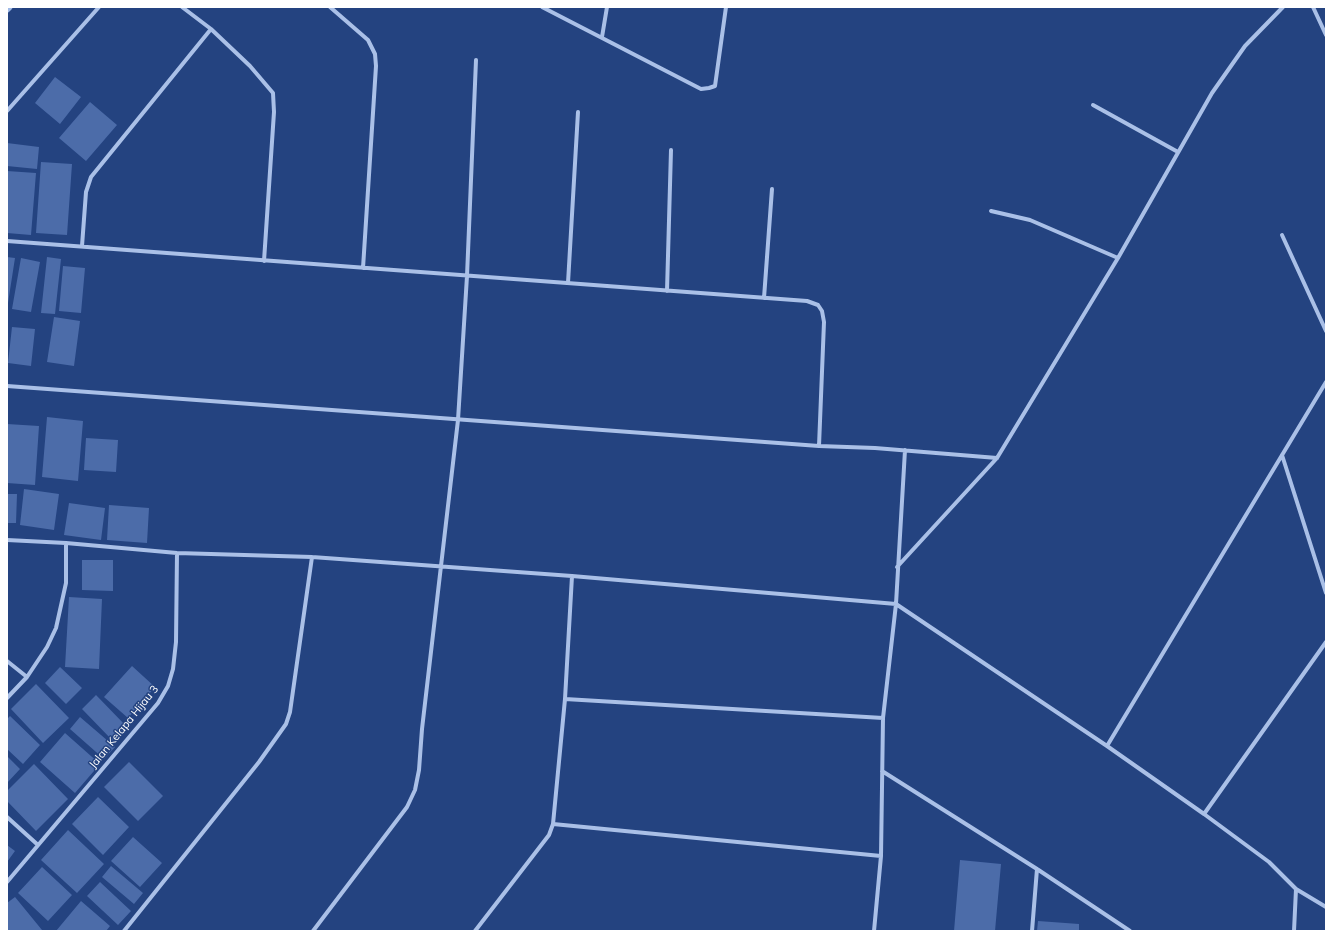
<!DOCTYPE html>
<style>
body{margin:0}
#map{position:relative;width:1333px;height:938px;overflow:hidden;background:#244380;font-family:Mulish,sans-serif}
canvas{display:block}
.frame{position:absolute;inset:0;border:8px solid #fff;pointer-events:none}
</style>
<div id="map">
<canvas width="1333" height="938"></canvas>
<div class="frame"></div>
</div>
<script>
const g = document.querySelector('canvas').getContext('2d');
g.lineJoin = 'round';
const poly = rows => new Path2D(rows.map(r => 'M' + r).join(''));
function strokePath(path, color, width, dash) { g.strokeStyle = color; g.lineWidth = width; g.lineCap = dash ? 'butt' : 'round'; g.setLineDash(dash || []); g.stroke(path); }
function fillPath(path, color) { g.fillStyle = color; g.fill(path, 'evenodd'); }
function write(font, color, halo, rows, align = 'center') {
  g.font = font + ' Mulish,sans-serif'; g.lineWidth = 3; g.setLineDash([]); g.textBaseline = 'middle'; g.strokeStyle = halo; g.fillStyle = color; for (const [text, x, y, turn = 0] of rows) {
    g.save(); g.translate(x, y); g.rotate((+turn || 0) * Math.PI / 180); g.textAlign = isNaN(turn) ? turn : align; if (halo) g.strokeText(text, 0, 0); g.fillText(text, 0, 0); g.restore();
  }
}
strokePath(poly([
 [7,9,9,7]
]), '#9eb9e7', 7);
fillPath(poly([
 [55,77,81,97,60,124,35,103],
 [90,102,117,125,86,161,59,138],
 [7,143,39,147,37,169,7,166],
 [41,162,72,164,67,235,36,233],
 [7,171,36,173,31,235,7,233],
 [7,257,15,258,8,303,7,303],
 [47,257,61,259,55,314,41,313],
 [21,258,40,262,31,312,12,309],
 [63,266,85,268,81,313,59,311],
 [54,317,80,321,74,366,47,362],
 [12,327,35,329,31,366,8,363],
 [47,417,83,421,78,481,42,477],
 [7,424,39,426,35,485,7,483],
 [86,438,118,440,116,472,84,470],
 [24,489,59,494,54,530,20,525],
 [7,494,17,494,16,523,7,523],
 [69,503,105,508,101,540,64,535],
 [109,505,149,508,147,543,107,540],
 [82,560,113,560,113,591,82,590],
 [69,597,102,599,99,669,65,667],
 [132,666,155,687,128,718,104,697],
 [60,667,82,688,66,704,45,683],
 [36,684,69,718,43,743,11,709],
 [96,695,127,727,113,741,82,709],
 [10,716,40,745,23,764,7,749,7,719],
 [80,717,115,747,104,759,70,729],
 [65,733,100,764,75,793,40,762],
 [7,756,20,769,7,783],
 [129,762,163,796,138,821,104,787],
 [34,764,68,799,36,831,7,801,7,791],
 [98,797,129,827,103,855,72,824],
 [68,830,104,864,77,893,41,860],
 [133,837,162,863,140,887,111,861],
 [7,845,15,851,7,862],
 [960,860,1001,864,995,931,954,931],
 [111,866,143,893,134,904,102,877],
 [42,867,72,895,48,921,18,893],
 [100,882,131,911,118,925,87,896],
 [15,897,42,930,41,931,7,931,7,903],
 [81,901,110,926,106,931,56,931],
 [1038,921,1079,924,1079,931,1037,931]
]), '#4c6ca9');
strokePath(poly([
 [182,7,211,29,250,66,273,93,274,112,264,261],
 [330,7,368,40,375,54,376,66,363,268],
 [542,7,701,89,709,88,715,86,726,7],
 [1313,7,1326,35],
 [602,37,607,7],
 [1093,105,1178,152],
 [7,111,99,7],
 [991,211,1030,220,1118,258],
 [1282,235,1326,331],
 [7,241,807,301,818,305,822,311,824,322,819,446],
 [82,246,86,192,91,177,211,29],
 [568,283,578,112],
 [667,291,671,150],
 [764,298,772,189],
 [7,386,819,446,875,448,997,458],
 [1282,455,1326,593],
 [7,540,66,543,177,553,312,557,572,576,896,604,1107,746,1204,814,1269,862,1296,889,1294,931],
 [897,567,997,458,1118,258,1212,93,1245,46,1283,7],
 [7,661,27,677],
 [7,698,27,677,47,647,56,628,66,583,66,543],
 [565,699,883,718],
 [1107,746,1326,382],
 [882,771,1037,869,1130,931],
 [1204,814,1326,642],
 [7,817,38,845],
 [553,824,881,856],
 [7,882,158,703,168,686,173,669,176,642,177,553],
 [1296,889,1326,907],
 [124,931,259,762,286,724,290,712,312,557],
 [313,931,407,807,415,790,419,770,422,729,458,420,467,276,476,60],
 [475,931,549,835,553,824,565,699,572,576],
 [874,931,881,856,883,718,896,604,905,450],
 [1032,931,1037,869]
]), '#aac0e7', 4);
write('11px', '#fff', '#244380', [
 ["Jalan Kelapa Hijau 3",124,727,-51]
]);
</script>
